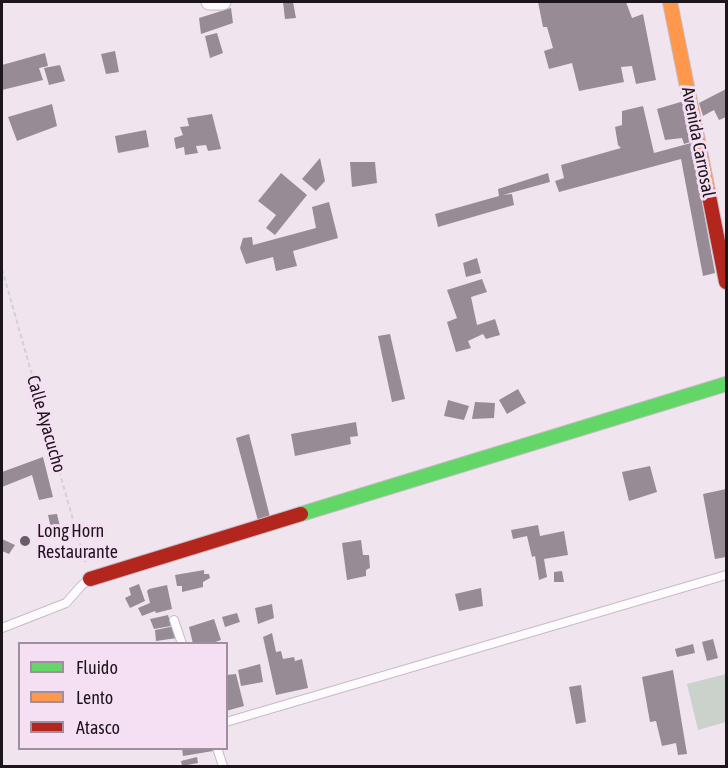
<!DOCTYPE html>
<style>
body{margin:0}
#map{position:relative;width:728px;height:768px;overflow:hidden;background:#f0e4ef;font-family:"Asap Condensed",sans-serif}
canvas{display:block}
.frame{position:absolute;inset:0;border:3px solid #1d151c;pointer-events:none}
.legend{position:absolute;left:18px;top:642px;width:210px;height:108px;box-sizing:border-box;background:#f5dff3;border:2px solid #9f8e9d;margin:0;padding:8px 10px;list-style:none;font-size:18px;color:#1d151c}
.legend li{display:flex;align-items:center;gap:12px;height:30px}
.legend b{width:30px;border:2px solid #9f8e9d}
</style>
<div id="map">
<canvas width="728" height="768"></canvas>
<div class="frame"></div>
<ul class="legend">
<li><b style="height:8px;background:#63d668"></b>Fluido</li>
<li><b style="height:8px;background:#ff974d"></b>Lento</li>
<li><b style="height:8px;background:#b3261e"></b>Atasco</li>
</ul>
</div>
<script>
const g = document.querySelector('canvas').getContext('2d');
g.lineJoin = 'round';
function fillPath(path, color) { g.fillStyle = color; g.fill(path, 'evenodd'); }
const poly = rows => new Path2D(rows.map(r => 'M' + r).join(''));
function strokePath(path, color, width, dash) { g.strokeStyle = color; g.lineWidth = width; g.lineCap = dash ? 'butt' : 'round'; g.setLineDash(dash || []); g.stroke(path); }
function write(font, color, halo, rows, align = 'center') {
  g.font = font + ' "Asap Condensed",sans-serif'; g.lineWidth = 6; g.setLineDash([]); g.textBaseline = 'middle'; g.strokeStyle = halo; g.fillStyle = color; for (const [text, x, y, turn = 0] of rows) {
    g.save(); g.translate(x, y); g.rotate((+turn || 0) * Math.PI / 180); g.textAlign = isNaN(turn) ? turn : align; if (halo) g.strokeText(text, 0, 0); g.fillText(text, 0, 0); g.restore();
  }
}
fillPath(poly([
 [726,674,726,722,698,730,687,684]
]), '#cbd2cb');
fillPath(poly([
 [283,2,293,2,296,18,285,19],
 [538,2,626,2,632,18,643,14,656,80,636,84,632,66,621,67,624,82,579,91,572,63,549,69,544,51,553,48,547,27,543,27],
 [231,8,233,23,201,34,199,18],
 [217,33,223,53,210,58,205,36],
 [115,51,119,72,106,74,101,54],
 [45,53,48,66,39,68,43,80,2,90,2,65],
 [60,65,65,81,49,85,44,68],
 [726,89,726,117,719,120,714,110,703,116,699,103],
 [684,101,693,141,684,144,682,138,665,140,657,109],
 [52,104,57,126,17,141,8,117],
 [643,106,654,153,691,143,715,273,703,276,681,159,559,192,555,181,564,178,561,165,621,148,618,145,615,127,622,125,622,111],
 [212,114,221,149,208,151,206,145,196,146,198,153,185,155,184,147,176,149,174,138,183,135,180,127,189,126,187,118],
 [146,130,149,147,118,153,115,136],
 [320,158,325,181,316,191,302,179],
 [350,162,375,162,377,183,352,187],
 [281,173,307,195,275,235,266,228,276,215,258,201],
 [548,173,550,182,503,195,512,194,514,205,438,227,435,214,499,196,498,189],
 [329,202,338,238,293,251,297,266,276,271,273,257,246,264,240,248,243,238,252,237,253,245,316,228,312,207],
 [477,258,481,273,466,277,463,263],
 [482,279,487,292,471,297,477,325,495,319,500,335,486,339,483,334,468,341,471,348,456,352,447,322,457,318,447,290],
 [390,334,405,399,392,402,378,336],
 [518,389,526,403,507,414,499,400],
 [448,400,469,406,464,420,444,416],
 [475,402,495,403,494,418,472,419],
 [356,422,358,436,350,437,351,444,295,456,291,434],
 [249,434,270,517,258,521,236,438],
 [43,457,53,497,39,500,32,475,2,487,2,472],
 [650,466,657,492,629,501,622,472],
 [726,489,726,557,715,559,703,494],
 [57,514,61,531,52,533,48,515],
 [538,525,540,536,564,531,568,555,544,559,547,577,539,580,535,556,532,557,527,536,513,539,511,530],
 [2,539,15,545,9,554,2,551],
 [361,540,363,555,369,555,370,568,366,570,366,576,347,580,342,543],
 [204,570,204,574,209,574,210,578,203,582,203,587,182,592,182,586,177,586,175,575],
 [562,571,564,582,554,582,554,572],
 [139,584,145,601,130,608,125,598,131,595,129,588],
 [167,585,172,609,156,613,155,611,142,616,138,608,150,603,147,591,149,589],
 [481,588,483,606,459,611,455,594],
 [272,604,274,618,258,624,255,608],
 [237,613,240,622,225,627,222,617],
 [168,615,171,626,154,629,150,619],
 [214,619,221,640,210,644,193,644,189,627],
 [175,626,177,638,156,641,155,630],
 [272,633,276,652,281,651,283,659,294,657,295,661,302,659,308,688,276,695,263,637],
 [713,639,718,658,707,661,702,642],
 [693,644,695,653,677,657,675,649],
 [260,664,263,682,241,686,238,670],
 [673,670,687,754,678,755,676,743,662,746,656,721,650,722,642,677],
 [236,674,244,706,226,711,226,675],
 [581,685,586,722,576,724,569,687],
 [182,748,213,748,213,751,183,756],
 [197,757,198,763,182,766,181,761]
]), '#978c96');
const lane = poly([
 [174,620,182,644],
 [2,628,66,603,82,585,90,579],
 [226,722,726,575],
 [217,748,223,766]
]);
const street = poly([
 [209,2,223,2]
]);
const fast = poly([
 [301,514,726,384]
]);
const slow = poly([
 [670,2,708,191]
]);
const jam = poly([
 [708,191,726,282],
 [90,579,301,514]
]);
strokePath(lane, '#c6bcc5', 10);
strokePath(street, '#c6bcc5', 17);
strokePath(fast, '#c6bcc5', 16);
strokePath(slow, '#c6bcc5', 16);
strokePath(jam, '#c6bcc5', 16);
strokePath(poly([
 [2,269,85,562]
]), '#d4d0d4', 2, [4.5, 3]);
strokePath(lane, '#fdfbfd', 8);
strokePath(street, '#fdfbfd', 15);
strokePath(fast, '#63d668', 14);
strokePath(slow, '#ff974d', 14);
strokePath(jam, '#b3261e', 14);
for (const [x, y, r, color] of [
 [25,541,6,"#675d66"]
]) { const dot = new Path2D(); dot.arc(x, y, r, 0, 2 * Math.PI); g.fillStyle = color; g.fill(dot); strokePath(dot, '#f5dff3', 2); }
write('18px', '#1d151c', '#f5dff3', [
 ["Avenida Carrosal",698,142,79],
 ["Calle Ayacucho",46,424,74]
]);
write('18px', '#1d151c', '#f5dff3', [
 ["Long Horn",37,531],
 ["Restaurante",37,552]
], 'left');
</script>
